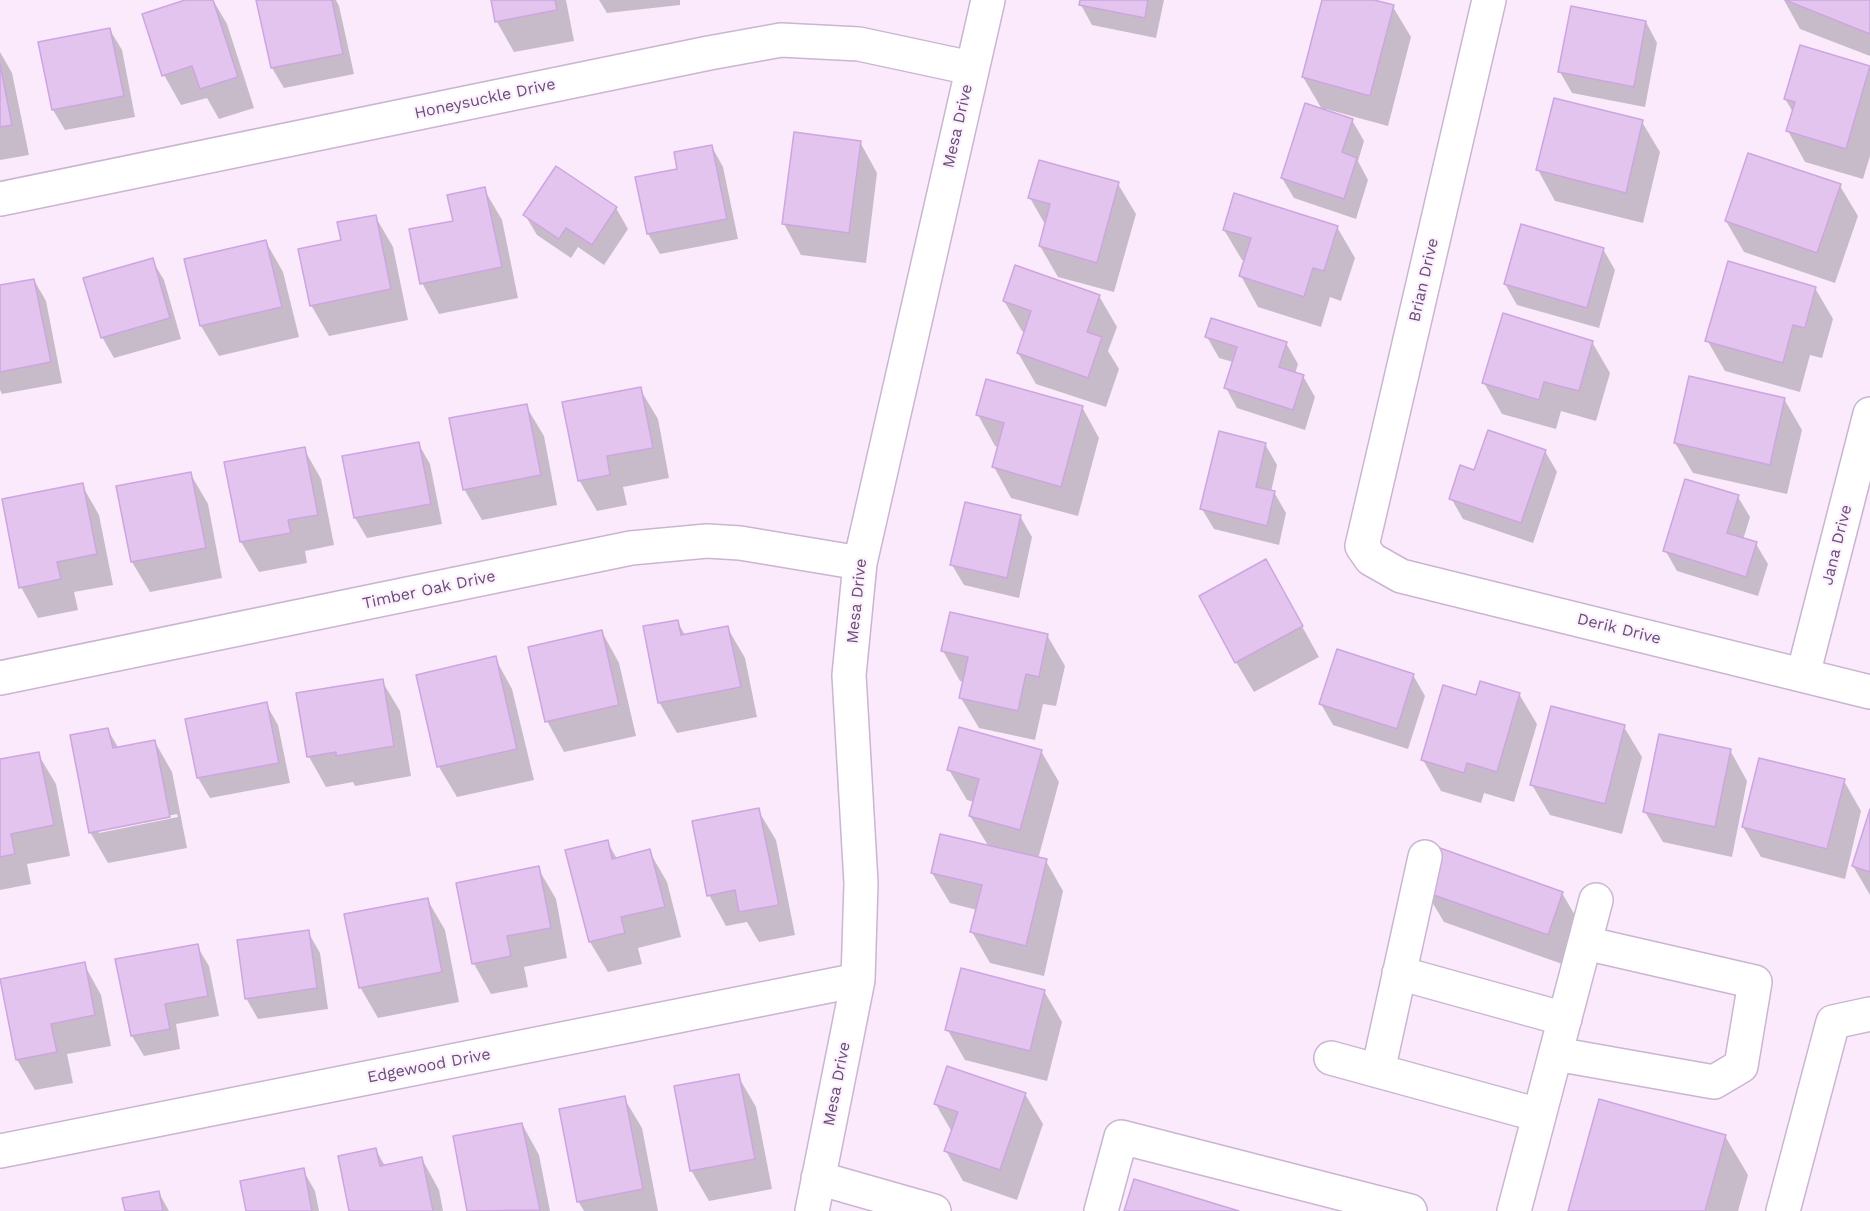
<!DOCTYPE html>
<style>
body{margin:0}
canvas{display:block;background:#faeafb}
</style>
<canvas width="1870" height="1211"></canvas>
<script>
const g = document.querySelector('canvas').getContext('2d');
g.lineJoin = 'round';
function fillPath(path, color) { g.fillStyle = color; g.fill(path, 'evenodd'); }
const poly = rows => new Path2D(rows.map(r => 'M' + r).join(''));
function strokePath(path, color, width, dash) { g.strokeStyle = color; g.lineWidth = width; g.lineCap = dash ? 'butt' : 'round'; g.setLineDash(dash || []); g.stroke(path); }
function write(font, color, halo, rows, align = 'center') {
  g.font = font + ' "Work Sans",sans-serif'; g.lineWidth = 4.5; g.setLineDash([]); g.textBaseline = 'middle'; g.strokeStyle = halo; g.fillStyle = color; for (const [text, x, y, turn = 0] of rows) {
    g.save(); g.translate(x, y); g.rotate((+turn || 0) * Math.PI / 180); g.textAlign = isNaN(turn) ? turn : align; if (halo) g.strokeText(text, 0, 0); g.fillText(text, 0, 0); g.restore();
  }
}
fillPath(poly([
 [190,0,213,0,227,24,254,108,219,119,207,98,181,105,164,75],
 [258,0,336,0,339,6,354,74,284,88,272,68],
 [492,0,566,0,574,41,514,52,497,22],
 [599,0,680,0,680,5,607,13],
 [1081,0,1164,0,1156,38,1092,25,1081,5],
 [1323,0,1368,0,1393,7,1411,37,1388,126,1326,109,1326,112,1352,120,1364,141,1358,161,1368,180,1356,219,1294,198,1282,178,1323,111,1303,77],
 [1784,0,1870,0,1870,56,1800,29],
 [1646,22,1657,43,1645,107,1572,93,1560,72],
 [110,30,122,50,135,117,65,130,53,110],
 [1801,47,1870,69,1870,156,1863,179,1805,162,1788,131,1793,112,1785,99],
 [0,52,12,73,29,155,0,160],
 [1642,122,1660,152,1643,223,1555,201,1538,170],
 [860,142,877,173,866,263,801,255,784,224],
 [712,147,723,167,738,239,660,254,648,234,679,170],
 [556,168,616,208,628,229,604,265,578,247,571,258,537,235,525,215],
 [1118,184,1136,214,1114,292,1058,277,1040,246,1046,226,1030,198],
 [1840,186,1858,216,1835,283,1744,252,1726,221],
 [484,189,502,220,518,298,439,314,422,283,455,222],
 [375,216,393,247,408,320,329,336,311,305,343,241],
 [1337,227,1355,258,1341,301,1330,297,1321,327,1258,307,1241,276,1245,261,1242,260,1224,230],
 [266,242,283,272,299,337,219,356,201,326],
 [1603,249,1615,270,1599,328,1517,305,1505,284],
 [152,260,164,280,181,339,114,358,102,337],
 [34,280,46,301,62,383,2,394,0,390,0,287],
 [1815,288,1833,319,1822,358,1810,355,1800,392,1725,371,1707,340],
 [1099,296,1117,327,1108,351,1119,369,1106,407,1036,384,1018,353,1025,333,1022,331,1004,301],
 [1207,337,1286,343,1298,364,1295,374,1303,376,1315,397,1305,430,1237,408,1226,388,1233,362,1219,358],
 [1592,342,1610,373,1596,421,1561,411,1556,429,1502,414,1484,383],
 [640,389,658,419,669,478,623,487,627,505,597,511,579,480],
 [1784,399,1802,430,1787,494,1693,473,1675,443],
 [526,406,544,436,557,505,482,520,464,489],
 [1082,407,1099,438,1078,516,1011,498,994,467,999,447,995,446,978,415],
 [418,443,430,464,442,524,367,538,355,518],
 [1265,444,1277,465,1271,492,1274,492,1286,513,1279,545,1214,529,1202,509],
 [304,449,321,479,334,545,305,551,307,563,259,572,241,542],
 [1545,451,1557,472,1533,543,1463,519,1451,498,1475,472],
 [190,473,208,504,222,578,150,592,132,562],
 [82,485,99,515,113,585,74,592,78,610,38,618,21,587],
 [1738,497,1750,517,1743,540,1756,544,1768,564,1758,596,1677,571,1665,550],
 [1020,516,1032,537,1019,598,964,585,952,565],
 [1283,592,1319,657,1254,692,1236,662],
 [677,621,685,635,727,627,745,658,757,717,677,733,659,702],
 [602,632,619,663,636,736,564,752,547,721],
 [1047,635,1065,666,1056,706,1043,704,1035,740,979,728,961,698,964,682,960,681,943,651],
 [495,658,512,689,534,780,457,797,439,767,417,676],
 [1413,675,1425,696,1408,749,1333,725,1321,704],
 [382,681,400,711,411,776,355,786,353,782,326,787,309,757],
 [1519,694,1537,724,1514,802,1484,793,1481,803,1441,791,1423,760,1477,697],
 [266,704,278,725,290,783,210,798,198,778,186,720],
 [1624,727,1642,757,1622,834,1550,815,1532,785],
 [108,730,119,749,155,742,172,772,187,848,108,863,90,832],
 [177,814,178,817,99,833,99,829],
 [1730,750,1747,781,1732,857,1663,842,1645,812],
 [1041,751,1059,782,1038,859,1046,861,1063,891,1044,976,990,963,972,932,977,910,950,903,932,873,989,847,970,816,974,802,967,800,949,770],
 [38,754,56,784,70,856,27,864,31,884,0,890,0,761],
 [1844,781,1861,811,1845,879,1761,857,1743,827],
 [758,810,776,840,795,935,759,942,747,922,726,926,709,895],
 [1870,814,1870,895,1853,866],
 [607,841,617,859,649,851,667,882,681,937,638,948,642,964,608,972,590,942],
 [538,868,556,899,567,958,524,967,528,987,491,994,474,964,457,884],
 [1426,892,1562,893,1580,924,1565,965,1444,922],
 [427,899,445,930,459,1002,378,1018,360,987],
 [308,932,320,953,328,1009,258,1019,246,998],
 [197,946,209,966,219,1016,176,1024,180,1049,144,1056,132,1036,117,961],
 [84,964,101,995,111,1046,67,1054,73,1083,35,1090,17,1060,2,980],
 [1044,991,1062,1022,1047,1081,965,1060,947,1029],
 [738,1076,756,1107,772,1189,709,1201,691,1170],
 [1025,1094,1043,1124,1017,1200,963,1181,946,1151,952,1132,935,1103],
 [624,1098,642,1128,658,1211,584,1211,578,1201],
 [522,1124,539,1155,550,1211,469,1211,454,1137],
 [1725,1136,1748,1175,1738,1211,1570,1211],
 [376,1150,385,1166,422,1159,439,1190,443,1211,350,1211],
 [303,1170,315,1191,319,1211,248,1211],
 [159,1193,169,1211,126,1211]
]), '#0003');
const building = poly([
 [185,0,213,0,238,77,200,89,192,66,162,76,142,14,185,0],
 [256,0,332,0,343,54,271,68,256,0],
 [491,0,555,0,557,10,495,22,491,0],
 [1080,0,1148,0,1145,18,1079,5,1080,0],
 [1322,0,1374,0,1394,5,1370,96,1302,77,1322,0],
 [1785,0,1870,0,1870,34,1785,0],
 [1571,6,1646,21,1634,87,1558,72,1571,6],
 [110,28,124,96,52,110,38,42,110,28],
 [1800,45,1870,66,1846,149,1786,131,1795,102,1784,99,1800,45],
 [0,64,12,125,0,127,0,64],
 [1554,98,1643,120,1626,193,1536,170,1554,98],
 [1305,103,1353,119,1342,152,1357,158,1344,199,1281,178,1305,103],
 [794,132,861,141,849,233,782,224,794,132],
 [712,145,727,219,647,234,635,177,677,169,674,152,712,145],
 [1748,153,1841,184,1817,253,1725,221,1748,153],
 [1039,160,1119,182,1097,263,1039,246,1050,204,1028,198,1039,160],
 [556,166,617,207,592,245,566,228,559,239,523,215,556,166],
 [485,187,502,267,420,284,409,229,453,221,447,195,485,187],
 [1234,193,1338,226,1324,271,1313,268,1304,297,1239,276,1251,238,1223,230,1234,193],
 [376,215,391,289,310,306,298,249,341,240,337,222,376,215],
 [1521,224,1604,248,1587,308,1504,284,1521,224],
 [266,240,282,307,200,326,184,259,266,240],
 [153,258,170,318,101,338,83,278,153,258],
 [1728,261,1816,287,1805,328,1793,325,1783,363,1705,341,1728,261],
 [1015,265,1100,295,1087,332,1102,337,1088,378,1017,353,1031,311,1003,301,1015,265],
 [34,279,51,362,0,372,0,285,34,279],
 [1503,313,1593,341,1579,391,1544,382,1539,400,1482,383,1503,313],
 [1211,318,1287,342,1279,367,1304,375,1293,410,1224,388,1237,347,1205,337,1211,318],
 [1689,376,1785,398,1770,465,1674,443,1689,376],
 [986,379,1083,406,1061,487,992,467,1004,423,976,415,986,379],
 [641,387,653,448,607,456,610,475,578,481,562,402,641,387],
 [527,404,541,475,463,490,449,418,527,404],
 [1488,430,1546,450,1521,523,1449,499,1460,465,1474,470,1488,430],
 [1219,431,1266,443,1256,487,1275,491,1267,526,1200,509,1219,431],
 [419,442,431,504,354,518,342,456,419,442],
 [305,447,318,515,288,520,291,533,240,542,224,462,305,447],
 [191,472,206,548,131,562,116,486,191,472],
 [1685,479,1739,495,1727,533,1757,542,1746,577,1663,551,1685,479],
 [83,483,97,554,57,562,61,579,19,588,2,499,83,483],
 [965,502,1021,515,1007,578,950,565,965,502],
 [1266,559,1303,626,1235,663,1199,596,1266,559],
 [950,612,1048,634,1039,677,1026,674,1018,711,959,698,968,657,941,651,950,612],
 [678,620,681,635,728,626,741,687,658,703,643,626,678,620],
 [602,630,619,705,545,722,528,647,602,630],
 [1337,649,1414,674,1397,729,1319,704,1337,649],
 [496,656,517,749,437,767,416,675,496,656],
 [383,679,394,746,336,756,336,752,307,757,296,693,383,679],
 [1480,681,1520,693,1497,772,1467,763,1464,773,1421,760,1443,685,1476,695,1480,681],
 [267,702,279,763,197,778,185,719,267,702],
 [1551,706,1625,725,1605,804,1530,785,1551,706],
 [959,727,1042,750,1020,830,969,816,979,779,947,770,959,727],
 [108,728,113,748,155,740,170,817,89,833,70,735,108,728],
 [1659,734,1731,749,1715,827,1643,812,1659,734],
 [39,752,54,825,11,834,15,854,0,857,0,759,39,752],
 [1759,758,1845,779,1827,849,1742,827,1759,758],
 [759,808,779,905,739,912,735,890,707,896,692,821,759,808],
 [1870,809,1870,872,1852,866,1870,809],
 [940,834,1047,859,1026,946,970,932,982,885,931,873,940,834],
 [608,840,612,859,650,849,665,907,621,917,625,933,589,942,565,850,608,840],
 [1440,848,1563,892,1548,935,1425,892,1440,848],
 [539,866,551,928,507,936,511,956,472,964,456,883,539,866],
 [428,898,442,972,359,988,344,914,428,898],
 [309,930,317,988,245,999,237,940,309,930],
 [198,944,208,996,165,1004,170,1029,131,1036,115,959,198,944],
 [85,962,95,1015,51,1024,57,1052,16,1060,0,979,85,962],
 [961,968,1045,990,1030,1051,945,1030,961,968],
 [947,1066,1026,1093,1000,1170,944,1151,958,1112,934,1104,947,1066],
 [739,1074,755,1159,690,1171,674,1086,739,1074],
 [625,1096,643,1189,577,1202,559,1109,625,1096],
 [1599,1099,1726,1135,1705,1211,1568,1211,1599,1099],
 [522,1123,540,1210,467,1211,453,1136,522,1123],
 [376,1148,380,1166,422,1157,433,1211,349,1211,338,1156,376,1148],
 [304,1168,312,1211,246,1211,240,1181,304,1168],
 [1134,1179,1239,1211,1124,1211,1134,1179],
 [159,1191,163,1211,125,1211,122,1198,159,1191]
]);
fillPath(building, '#e2c4ef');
strokePath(building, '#cda5e0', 1.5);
const minor = poly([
 [1489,0,1362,546,1371,559,1401,576,1870,692],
 [0,199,709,53,781,40,859,44,971,68],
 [1803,675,1870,414],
 [0,678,631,548,707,541,740,543,860,563],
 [1399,973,1565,1019],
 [1556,1054,1714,1082,1741,1066,1755,982,1585,943],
 [1331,1058,1539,1115],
 [1378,1071,1425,857],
 [0,1151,858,980],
 [818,1178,934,1211],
 [812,1211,858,980,861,883,849,675,860,563,988,0],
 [1101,1211,1121,1137,1410,1211],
 [1514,1211,1596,900],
 [1783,1211,1833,1022,1870,1014]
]);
strokePath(minor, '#cab5d2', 36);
strokePath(minor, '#fff', 33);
write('16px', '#674f74', '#fdf0fe', [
 ["Honeysuckle Drive",485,99,-12],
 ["Mesa Drive",958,126,-77],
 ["Brian Drive",1424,280,-77],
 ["Jana Drive",1837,545,-76],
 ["Timber Oak Drive",429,590,-12],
 ["Mesa Drive",857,601,-84],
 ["Derik Drive",1619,629,14],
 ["Edgewood Drive",429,1066,-11],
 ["Mesa Drive",837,1084,-79]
]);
</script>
